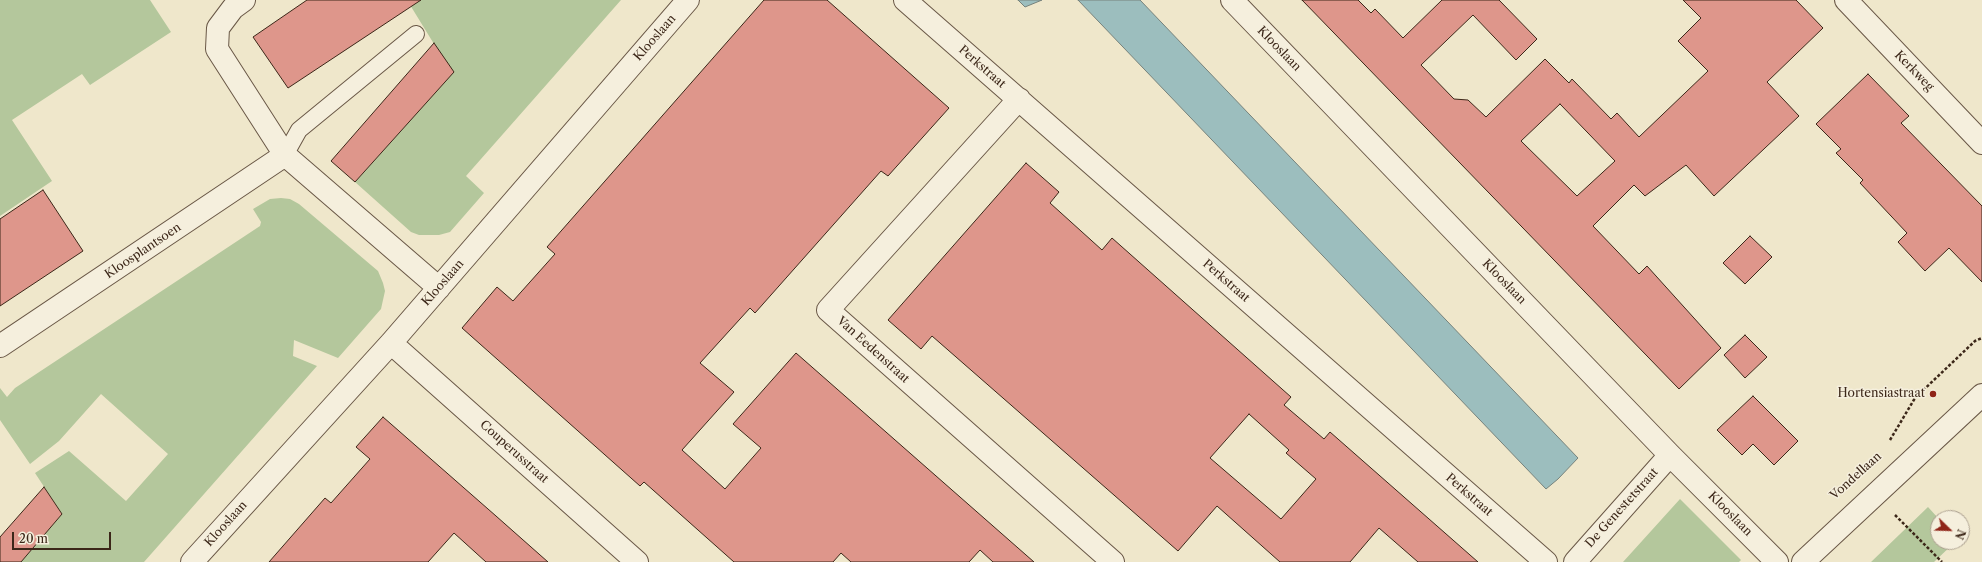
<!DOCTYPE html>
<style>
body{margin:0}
#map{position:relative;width:1982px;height:562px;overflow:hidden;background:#efe7cb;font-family:"Libre Caslon Text",serif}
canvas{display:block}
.north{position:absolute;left:1930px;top:510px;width:40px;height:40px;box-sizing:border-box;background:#f5efdd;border:1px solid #ab9f8f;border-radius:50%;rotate:113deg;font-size:11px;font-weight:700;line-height:16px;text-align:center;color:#3c2719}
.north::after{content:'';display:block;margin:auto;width:14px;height:18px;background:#8f2418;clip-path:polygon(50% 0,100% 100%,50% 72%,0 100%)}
.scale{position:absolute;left:12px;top:532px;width:99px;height:18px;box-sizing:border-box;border:2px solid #3c2719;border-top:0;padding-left:5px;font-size:12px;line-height:14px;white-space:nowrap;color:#3c2719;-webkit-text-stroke:3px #f5efdd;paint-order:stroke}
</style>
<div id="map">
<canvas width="1982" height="562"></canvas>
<div class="north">N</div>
<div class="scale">20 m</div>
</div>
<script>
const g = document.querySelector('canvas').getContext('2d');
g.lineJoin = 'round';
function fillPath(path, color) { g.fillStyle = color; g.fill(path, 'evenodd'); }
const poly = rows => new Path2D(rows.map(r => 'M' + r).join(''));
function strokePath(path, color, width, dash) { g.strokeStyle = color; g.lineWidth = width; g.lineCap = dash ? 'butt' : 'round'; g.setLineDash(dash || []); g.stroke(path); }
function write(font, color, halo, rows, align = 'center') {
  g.font = font + ' "Libre Caslon Text",serif'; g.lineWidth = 3; g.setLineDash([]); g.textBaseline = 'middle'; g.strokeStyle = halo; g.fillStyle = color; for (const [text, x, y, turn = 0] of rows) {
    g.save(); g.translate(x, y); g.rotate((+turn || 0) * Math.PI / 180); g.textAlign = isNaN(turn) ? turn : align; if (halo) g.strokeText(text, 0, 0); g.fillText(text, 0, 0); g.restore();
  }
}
fillPath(poly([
 [0,0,150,0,171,32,90,85,82,74,12,120,52,181,0,216],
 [407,0,621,0,466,176,484,193,450,232,439,235,419,235,411,232,355,182,405,126,434,44],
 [281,198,290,199,299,204,378,271,383,283,385,291,381,309,338,358,294,340,293,356,317,366,144,562,20,562,62,514,35,473,69,451,126,501,168,454,101,394,59,441,30,464,0,420,0,388,7,397,15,388,260,226,261,222,253,209,270,199],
 [1680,499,1741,560,1739,562,1623,562],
 [1928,507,1938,518,1938,542,1955,542,1934,562,1871,562]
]), '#b4c79c');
const water = poly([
 [1018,0,1042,0,1025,7,1018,0],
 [1078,0,1140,0,1578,458,1558,479,1546,489,1078,0]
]);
fillPath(water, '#9cbebe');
strokePath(water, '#76827c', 1);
const building = poly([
 [307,0,421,0,288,88,253,37,307,0],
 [764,0,827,0,949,108,888,176,881,171,755,313,750,308,700,363,734,392,682,450,725,489,761,448,733,424,796,353,1034,562,993,562,980,550,969,562,851,562,841,553,833,562,734,562,644,482,640,486,462,328,497,287,513,301,555,254,547,247,764,0],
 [1302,0,1358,0,1371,13,1375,9,1403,38,1442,0,1499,0,1537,39,1516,60,1473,15,1421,65,1454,99,1468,100,1486,117,1545,59,1569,83,1572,79,1611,119,1617,113,1639,137,1708,71,1678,41,1701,18,1683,0,1796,0,1823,28,1767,82,1799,116,1714,196,1686,165,1645,196,1634,185,1593,226,1639,274,1647,266,1721,348,1679,389,1302,0],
 [1560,104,1615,161,1577,196,1521,141,1560,104],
 [434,43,454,72,355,182,331,161,434,43],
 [1868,74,1909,116,1901,123,1982,206,1982,282,1949,248,1925,271,1898,242,1907,233,1860,183,1863,180,1836,153,1841,149,1816,124,1868,74],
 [1026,163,1059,192,1050,203,1102,250,1112,238,1291,397,1284,405,1324,439,1330,432,1478,562,1418,562,1379,528,1350,562,1280,562,1217,506,1178,551,932,336,921,349,888,320,1026,163],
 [1249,414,1289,450,1286,453,1316,479,1281,519,1210,458,1249,414],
 [43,190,83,251,0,306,0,219,43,190],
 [1750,236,1772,257,1745,284,1723,263,1750,236],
 [1745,335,1767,357,1745,378,1724,355,1745,335],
 [1753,396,1798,441,1774,465,1753,444,1742,455,1717,430,1753,396],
 [383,417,496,516,548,562,486,562,454,533,428,562,269,562,325,498,331,503,370,459,356,447,383,417],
 [44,487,62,514,21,562,0,562,0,537,44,487]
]);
fillPath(building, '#de968b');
strokePath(building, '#3c2719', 1);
const service = poly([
 [285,155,299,130,416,34]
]);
const minor = poly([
 [244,0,233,8,218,28,217,49,285,155,439,288],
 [905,0,1546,562],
 [1232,0,1670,455,1777,562],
 [1846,0,1982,143],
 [1019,99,828,310,1113,562],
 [391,343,637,562],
 [0,346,285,155],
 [192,562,391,343,688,0],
 [1575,562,1670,455]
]);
const tertiary = poly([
 [1803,562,1982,395]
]);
strokePath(service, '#695746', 18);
strokePath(minor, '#695746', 24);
strokePath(tertiary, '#695746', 24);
strokePath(poly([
 [1890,440,1915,398,1975,341,1982,338],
 [1895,515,1942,562]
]), '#3c2719', 2.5, [3, 2]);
strokePath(service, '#f5efdd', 16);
strokePath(minor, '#f5efdd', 22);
strokePath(tertiary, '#f5efdd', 22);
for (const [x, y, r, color] of [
 [1933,394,4,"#8f2418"]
]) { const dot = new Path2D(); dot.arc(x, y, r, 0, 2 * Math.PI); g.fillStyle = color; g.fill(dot); strokePath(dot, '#f5efdd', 1.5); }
write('12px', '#3c2719', '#f5efdd', [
 ["Klooslaan",655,38,-49],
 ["Klooslaan",1279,49,46],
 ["Perkstraat",982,67,41],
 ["Kerkweg",1914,71,46],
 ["Kloosplantsoen",143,251,-34],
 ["Perkstraat",1226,281,41],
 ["Klooslaan",1504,282,46],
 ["Klooslaan",443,283,-49],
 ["Van Eedenstraat",873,350,42],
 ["Couperusstraat",514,452,42],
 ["Vondellaan",1856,476,-42],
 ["Perkstraat",1469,495,41],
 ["De Genestetstraat",1622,508,-48],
 ["Klooslaan",1730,514,45],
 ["Klooslaan",226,524,-48]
]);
write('12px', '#3c2719', '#f5efdd', [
 ["Hortensiastraat",1925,394]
], 'right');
</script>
